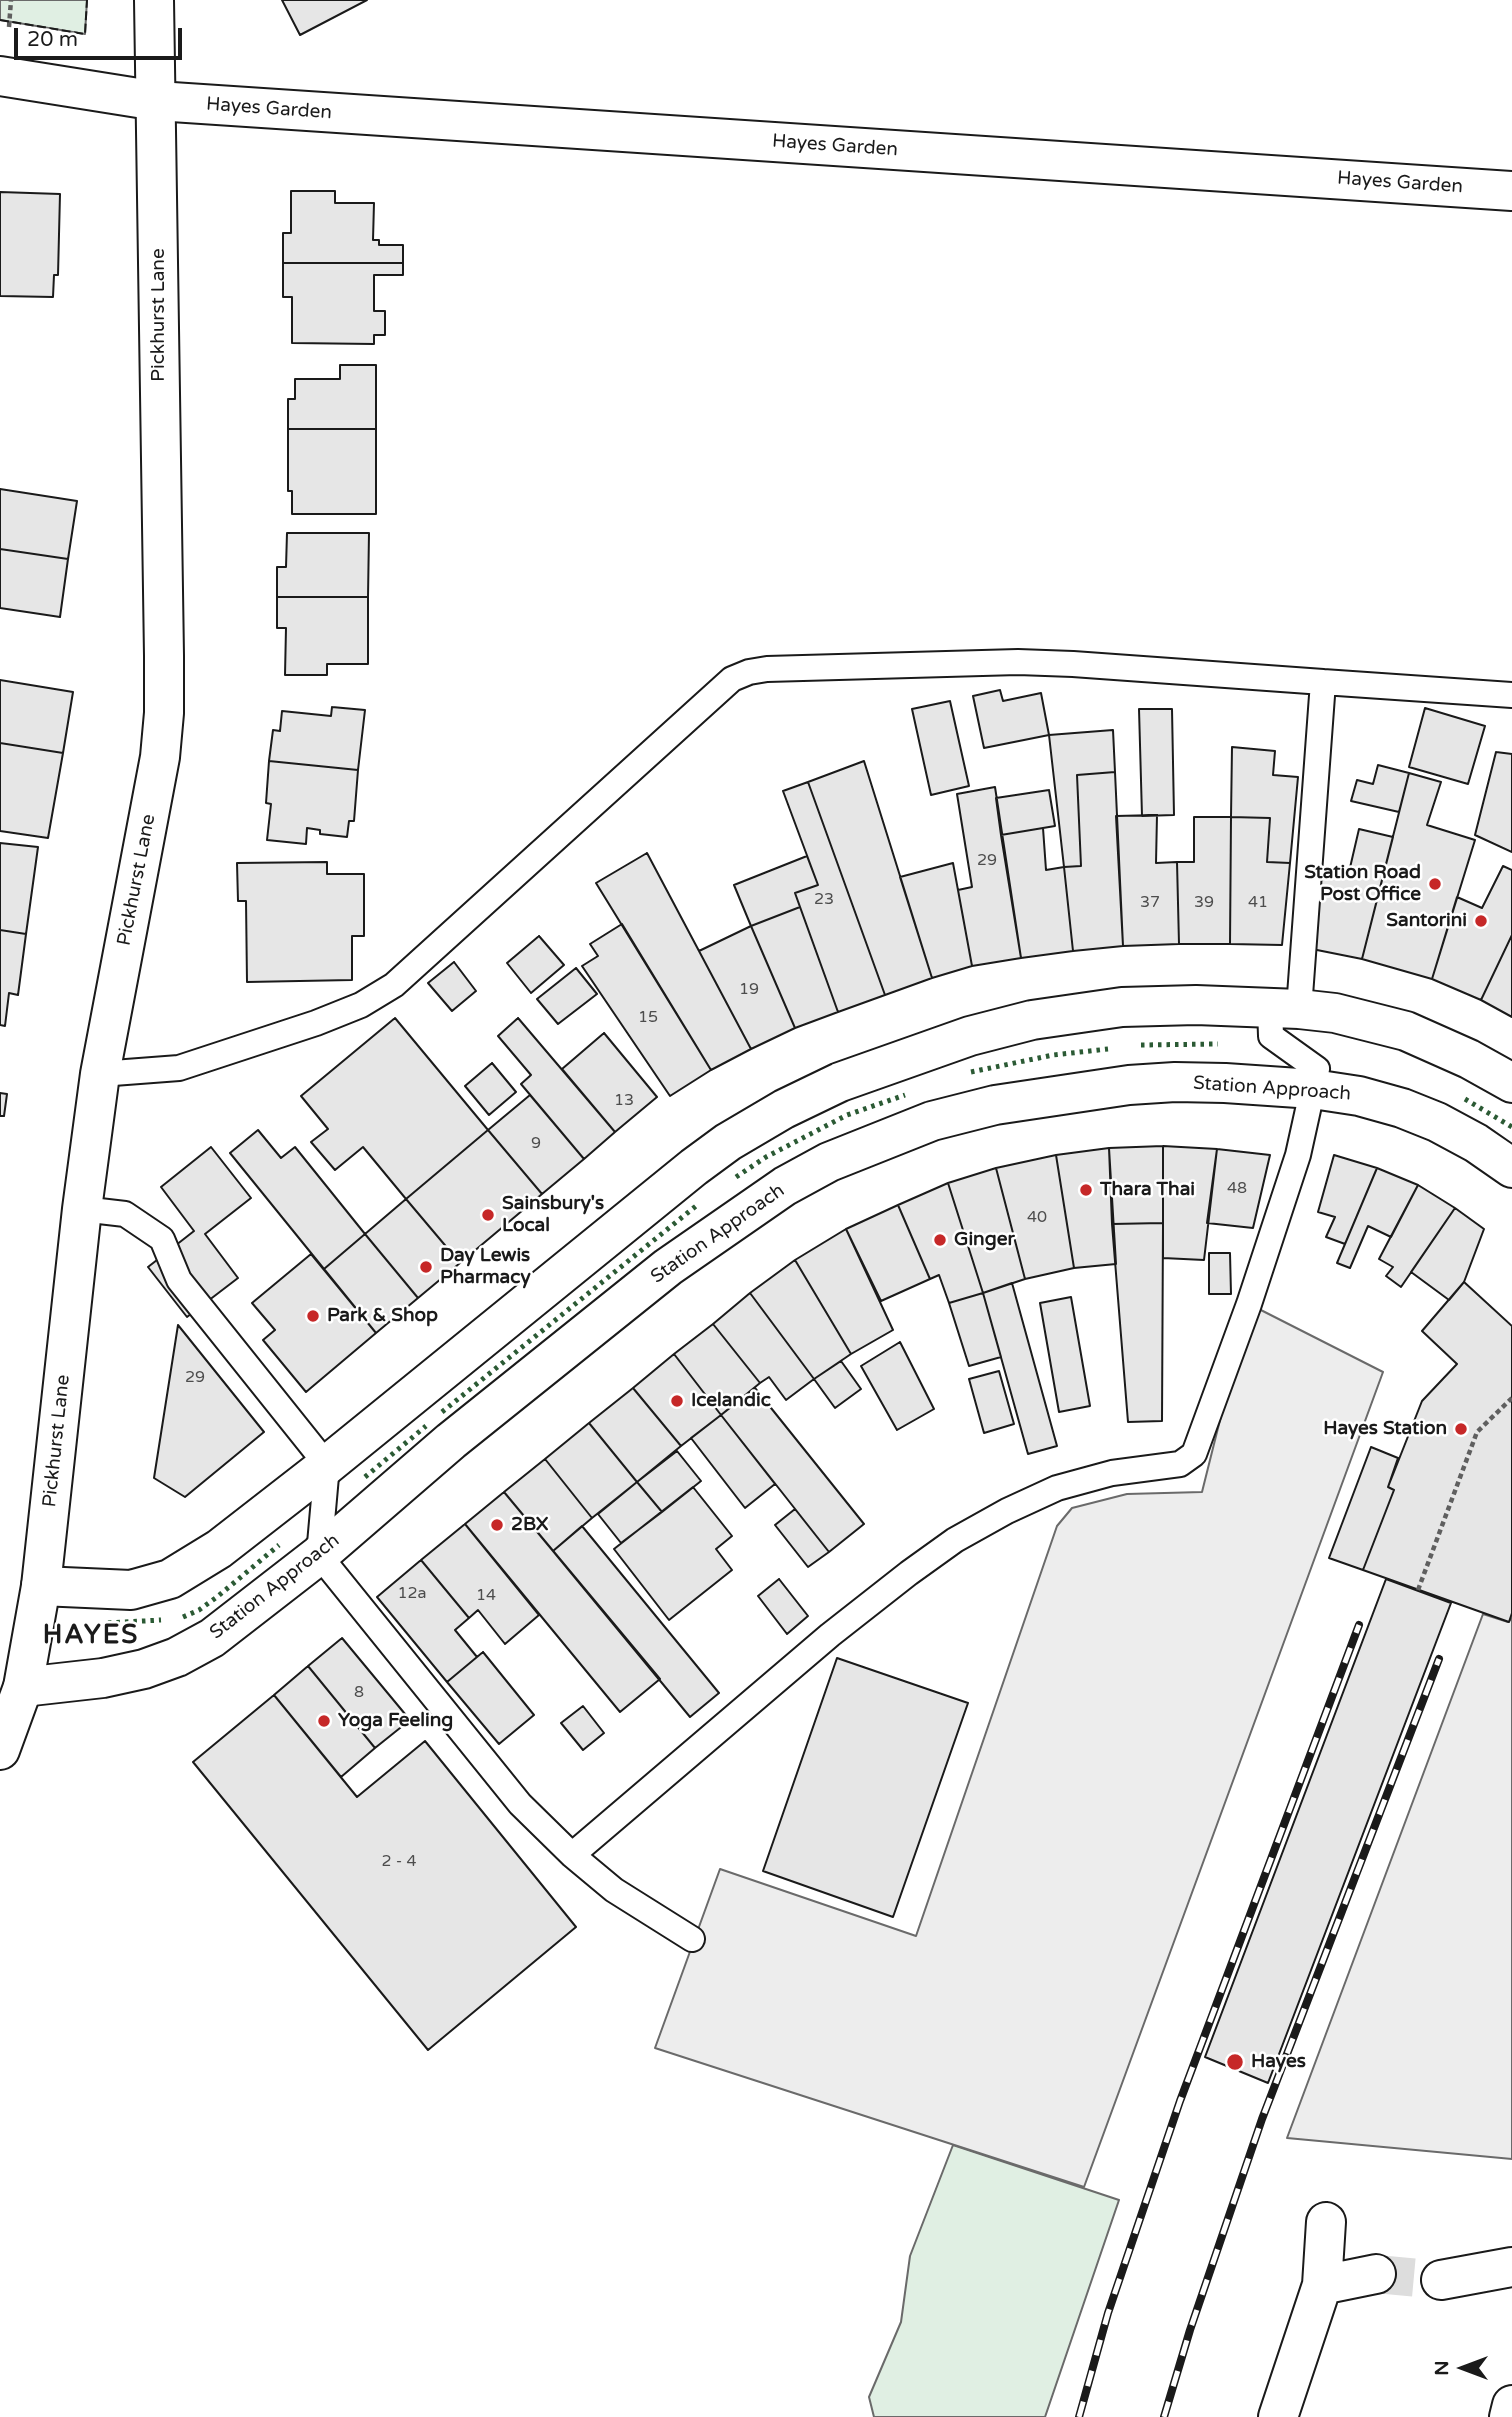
<!DOCTYPE html>
<style>
body{margin:0}
#map{position:relative;width:1512px;height:2417px;overflow:hidden;background:#fff;font-family:"Varela Round",sans-serif}
canvas{display:block}
.north{position:absolute;left:1428px;top:2333px;width:70px;height:70px;-webkit-text-stroke:5px #fff;paint-order:stroke;rotate:270deg;font-size:19px;font-weight:700;line-height:28px;text-align:center;color:#1a1a1a}
.north::after{content:'';display:block;margin:auto;width:24px;height:32px;background:#1a1a1a;clip-path:polygon(50% 0,100% 100%,50% 72%,0 100%)}
.scale{position:absolute;left:14px;top:28px;width:168px;height:32px;box-sizing:border-box;border:4px solid #1a1a1a;border-top:0;padding-left:9px;font-size:21px;line-height:24px;white-space:nowrap;color:#1a1a1a;-webkit-text-stroke:5px #fff;paint-order:stroke}
</style>
<div id="map">
<canvas width="1512" height="2417"></canvas>
<div class="north">N</div>
<div class="scale">20 m</div>
</div>
<script>
const g = document.querySelector('canvas').getContext('2d');
g.lineJoin = 'round';
function fillPath(path, color) { g.fillStyle = color; g.fill(path, 'evenodd'); }
const poly = rows => new Path2D(rows.map(r => 'M' + r).join(''));
function strokePath(path, color, width, dash) { g.strokeStyle = color; g.lineWidth = width; g.lineCap = dash ? 'butt' : 'round'; g.setLineDash(dash || []); g.stroke(path); }
function write(font, color, halo, rows, align = 'center') {
  g.font = font + ' "Varela Round",sans-serif'; g.lineWidth = 5; g.setLineDash([]); g.textBaseline = 'middle'; g.strokeStyle = halo; g.fillStyle = color; for (const [text, x, y, turn = 0] of rows) {
    g.save(); g.translate(x, y); g.rotate((+turn || 0) * Math.PI / 180); g.textAlign = isNaN(turn) ? turn : align; if (halo) g.strokeText(text, 0, 0); g.fillText(text, 0, 0); g.restore();
  }
}
const green = poly([
 [0,0,87,0,85,34,0,20,0,0],
 [953,2145,1119,2200,1045,2417,874,2417,869,2397,901,2322,910,2256,953,2145]
]);
fillPath(green, '#e0efe3');
strokePath(green, '#6a6a6a', 2);
const parking = poly([
 [1249,1304,1383,1372,1084,2187,655,2048,720,1869,916,1936,1057,1526,1072,1508,1127,1494,1202,1492,1249,1304],
 [1483,1614,1508,1622,1512,1618,1512,2159,1287,2138,1483,1614]
]);
fillPath(parking, '#ededed');
strokePath(parking, '#6a6a6a', 2);
const building = poly([
 [282,0,367,0,300,35,282,0],
 [291,191,335,191,335,203,374,203,373,240,379,240,379,245,403,245,403,263,283,263,283,233,291,233,291,191],
 [0,192,60,194,58,275,54,275,53,297,0,296,0,192],
 [283,263,403,263,403,275,374,275,374,311,385,311,385,335,374,335,374,344,292,343,292,297,283,297,283,263],
 [340,365,376,365,376,429,288,429,288,399,295,399,295,379,340,379,340,365],
 [288,429,376,429,376,514,292,514,292,491,288,491,288,429],
 [0,489,77,501,68,559,0,549,0,489],
 [287,533,369,533,368,597,277,597,277,567,286,567,287,533],
 [0,549,68,559,60,617,0,608,0,549],
 [277,597,368,597,368,664,327,664,327,675,285,675,286,628,277,628,277,597],
 [0,680,73,692,63,753,0,743,0,680],
 [1000,690,1003,701,1041,693,1049,735,984,748,973,696,1000,690],
 [950,701,969,786,931,795,912,709,950,701],
 [332,707,365,710,358,770,269,761,273,730,280,731,282,711,331,716,332,707],
 [1425,708,1485,726,1468,784,1409,767,1425,708],
 [1139,709,1172,709,1174,815,1142,816,1139,709],
 [1113,730,1115,772,1077,775,1081,866,1064,867,1049,735,1113,730],
 [0,743,63,753,48,838,0,831,0,743],
 [1232,747,1275,751,1273,775,1298,777,1290,863,1267,862,1270,818,1231,817,1232,747],
 [1496,752,1512,754,1512,852,1475,835,1496,752],
 [269,761,358,770,354,821,349,821,347,837,320,834,320,830,307,828,306,844,267,840,271,804,266,803,269,761],
 [864,761,932,978,885,995,808,782,864,761],
 [1378,765,1409,773,1399,812,1351,801,1357,780,1373,784,1378,765],
 [1115,772,1123,946,1073,951,1064,867,1081,866,1077,775,1115,772],
 [1409,773,1441,782,1427,825,1475,840,1432,979,1362,959,1409,773],
 [808,782,885,995,838,1012,795,893,818,885,783,791,808,782],
 [995,787,1021,958,972,966,958,890,972,887,957,794,995,787],
 [1049,790,1055,826,1001,835,996,798,1049,790],
 [1157,815,1156,863,1177,862,1179,944,1123,946,1116,816,1157,815],
 [1194,817,1231,817,1230,944,1179,944,1177,862,1194,862,1194,817],
 [1231,817,1270,818,1267,862,1290,863,1282,945,1230,944,1231,817],
 [1043,828,1046,870,1064,867,1073,951,1021,958,1001,835,1043,828],
 [1359,829,1393,837,1362,959,1312,949,1321,868,1349,872,1359,829],
 [0,843,38,847,26,934,0,930,0,843],
 [647,853,751,1049,711,1070,596,883,647,853],
 [807,856,818,885,795,893,800,907,751,926,734,885,807,856],
 [327,862,327,874,364,874,364,936,352,936,352,980,247,982,246,901,238,901,237,863,327,862],
 [953,863,972,966,932,978,900,877,953,863],
 [1503,866,1512,870,1512,935,1481,1000,1432,979,1457,897,1482,908,1503,866],
 [800,907,838,1012,795,1028,751,926,800,907],
 [622,924,711,1070,670,1096,582,966,598,956,590,944,622,924],
 [751,926,795,1028,751,1049,699,951,751,926],
 [0,930,26,934,18,995,9,993,5,1026,0,1025,0,930],
 [1512,935,1512,1017,1481,1000,1512,935],
 [539,936,564,965,531,993,507,963,539,936],
 [454,962,476,991,452,1011,428,983,454,962],
 [576,968,597,994,558,1024,537,999,576,968],
 [395,1018,488,1130,406,1199,363,1147,335,1170,311,1142,328,1129,301,1096,395,1018],
 [518,1018,615,1132,584,1159,521,1084,531,1075,498,1036,518,1018],
 [604,1033,657,1097,615,1132,562,1069,604,1033],
 [492,1063,516,1092,489,1115,465,1086,492,1063],
 [0,1093,7,1094,4,1116,0,1116,0,1093],
 [530,1095,584,1159,542,1194,488,1130,530,1095],
 [258,1130,281,1158,295,1147,365,1234,324,1269,230,1153,258,1130],
 [488,1130,542,1194,460,1263,406,1199,488,1130],
 [1163,1146,1217,1149,1204,1260,1163,1258,1163,1146],
 [1163,1146,1163,1223,1112,1224,1109,1148,1163,1146],
 [211,1147,251,1198,205,1234,238,1278,187,1317,148,1267,194,1231,161,1187,211,1147],
 [1109,1148,1116,1264,1074,1268,1056,1155,1109,1148],
 [1217,1149,1270,1155,1253,1228,1207,1223,1217,1149],
 [1056,1155,1074,1268,1025,1279,996,1168,1056,1155],
 [1334,1155,1377,1168,1345,1244,1326,1237,1335,1217,1318,1212,1334,1155],
 [996,1168,1025,1279,983,1293,948,1183,996,1168],
 [1377,1168,1418,1185,1391,1237,1368,1226,1350,1268,1337,1263,1377,1168],
 [948,1183,983,1293,949,1303,939,1275,930,1279,898,1205,948,1183],
 [1418,1185,1455,1208,1401,1287,1386,1276,1393,1267,1379,1259,1418,1185],
 [406,1199,460,1263,418,1298,365,1234,406,1199],
 [898,1205,930,1279,881,1301,846,1229,898,1205],
 [1455,1208,1484,1229,1464,1282,1449,1300,1411,1272,1455,1208],
 [1163,1223,1162,1421,1128,1422,1112,1224,1163,1223],
 [846,1229,893,1330,851,1354,795,1260,846,1229],
 [365,1234,418,1298,376,1333,324,1269,365,1234],
 [1209,1253,1230,1253,1231,1294,1209,1294,1209,1253],
 [311,1254,376,1333,306,1392,263,1340,275,1330,252,1303,311,1254],
 [795,1260,851,1354,814,1379,750,1293,795,1260],
 [1464,1282,1512,1326,1512,1613,1509,1622,1363,1570,1394,1490,1388,1487,1422,1401,1457,1364,1422,1331,1464,1282],
 [1012,1283,1057,1446,1028,1454,983,1293,1012,1283],
 [750,1293,814,1379,786,1400,769,1377,760,1383,713,1324,750,1293],
 [983,1293,1001,1357,969,1366,949,1303,983,1293],
 [1071,1297,1090,1406,1059,1412,1040,1303,1071,1297],
 [713,1324,760,1383,721,1415,674,1354,713,1324],
 [178,1325,264,1432,185,1497,154,1478,178,1325],
 [900,1342,934,1409,897,1430,861,1366,900,1342],
 [674,1354,721,1415,681,1446,633,1388,674,1354],
 [841,1361,861,1389,835,1408,814,1379,841,1361],
 [999,1371,1014,1424,984,1433,969,1379,999,1371],
 [633,1388,681,1446,637,1482,589,1423,633,1388],
 [755,1388,864,1524,829,1552,721,1415,755,1388],
 [721,1415,775,1484,745,1508,691,1438,721,1415],
 [589,1423,637,1482,592,1518,545,1459,589,1423],
 [1371,1447,1398,1458,1388,1487,1394,1490,1363,1570,1329,1558,1371,1447],
 [677,1451,701,1481,662,1512,637,1482,677,1451],
 [545,1459,592,1518,553,1551,504,1492,545,1459],
 [637,1482,662,1512,621,1543,598,1514,637,1482],
 [693,1487,732,1536,716,1549,732,1570,669,1620,614,1549,693,1487],
 [504,1492,660,1679,620,1712,465,1524,504,1492],
 [795,1509,829,1552,808,1567,775,1525,795,1509],
 [465,1524,539,1615,505,1644,478,1610,469,1618,421,1560,465,1524],
 [582,1526,719,1693,690,1717,553,1551,582,1526],
 [421,1560,469,1618,455,1630,477,1657,447,1682,377,1597,421,1560],
 [779,1579,808,1616,787,1634,758,1596,779,1579],
 [1386,1579,1451,1603,1268,2083,1205,2057,1386,1579],
 [342,1638,410,1720,375,1748,308,1666,342,1638],
 [483,1652,534,1715,499,1744,447,1682,483,1652],
 [837,1658,968,1703,893,1917,763,1871,837,1658],
 [308,1666,375,1748,341,1777,274,1695,308,1666],
 [274,1695,357,1797,425,1741,576,1927,428,2050,193,1762,274,1695],
 [583,1706,604,1733,583,1750,561,1723,583,1706]
]);
fillPath(building, '#e6e6e6');
strokePath(building, '#1a1a1a', 2);
strokePath(poly([
 [1376,2274,1441,2280]
]), '#ddd', 38, [38, 19]);
const service = poly([
 [1323,682,1512,695],
 [100,1074,179,1068,316,1023,361,1005,394,985,732,679,749,672,767,669,1018,662,1073,664,1323,682,1299,1009],
 [82,1209,125,1214,162,1239,179,1280,327,1465,319,1555,520,1804,572,1855,614,1890,692,1939],
 [572,1855,830,1635,909,1573,955,1540,1007,1511,1057,1488,1112,1473,1180,1464,1194,1454,1249,1304,1298,1155,1317,1069,1271,1036,1270,1007]
]);
const minor = poly([
 [0,76,157,101,1512,191],
 [1441,2280,1512,2267],
 [1322,2285,1326,2222],
 [1278,2417,1322,2285,1376,2274],
 [1509,2417,1512,2405]
]);
const tertiary = poly([
 [41,1586,131,1590,170,1579,219,1549,327,1465,694,1167,728,1142,784,1109,840,1082,970,1036,1032,1020,1122,1007,1196,1005,1299,1009,1335,1013,1406,1031,1469,1059,1512,1083],
 [23,1687,103,1678,144,1669,177,1657,212,1638,319,1555,451,1441,668,1267,785,1186,829,1162,932,1121,995,1105,1129,1085,1175,1082,1225,1083,1313,1089,1359,1096,1402,1108,1437,1122,1476,1143,1512,1168]
]);
const secondary = poly([
 [0,1750,23,1687,41,1586,82,1209,100,1074,160,757,164,713,164,656,154,0]
]);
strokePath(service, '#1a1a1a', 28);
strokePath(minor, '#1a1a1a', 42);
strokePath(tertiary, '#1a1a1a', 42);
strokePath(secondary, '#1a1a1a', 42);
strokePath(poly([
 [9,27,11,0],
 [1418,1590,1477,1432,1512,1398]
]), '#5f5f5f', 4.5, [5, 3.5]);
strokePath(service, '#fff', 24);
strokePath(minor, '#fff', 38);
strokePath(tertiary, '#fff', 38);
strokePath(secondary, '#fff', 38);
const rail = poly([
 [1079,2417,1108,2313,1180,2101,1359,1625],
 [1164,2417,1190,2330,1262,2119,1439,1659]
]);
strokePath(rail, '#1a1a1a', 8);
strokePath(rail, '#fff', 5, [16]);
strokePath(poly([
 [1141,1045,1218,1044],
 [971,1072,1053,1055,1108,1049],
 [1465,1099,1512,1127],
 [736,1177,766,1157,847,1115,905,1095],
 [442,1412,696,1206],
 [365,1477,426,1426],
 [183,1617,199,1610,217,1597,279,1545],
 [108,1623,161,1620]
]), '#2b5a34', 5, [3.5, 5]);
strokePath(poly([
 [0,20,85,34,87,0]
]), '#1a1a1a', 2, [9, 3.5]);
for (const [x, y, r, color] of [
 [1435,884,7,"#c62828"],
 [1481,921,7,"#c62828"],
 [1086,1190,7,"#c62828"],
 [488,1215,7,"#c62828"],
 [940,1240,7,"#c62828"],
 [426,1267,7,"#c62828"],
 [313,1316,7,"#c62828"],
 [677,1401,7,"#c62828"],
 [1461,1429,7,"#c62828"],
 [497,1525,7,"#c62828"],
 [324,1721,7,"#c62828"],
 [1235,2062,9,"#c62828"]
]) { const dot = new Path2D(); dot.arc(x, y, r, 0, 2 * Math.PI); g.fillStyle = color; g.fill(dot); strokePath(dot, '#fff', 2.5); }
write('16px', '#4d4d4d', null, [
 ["29",987,861],
 ["23",824,900],
 ["37",1150,903],
 ["39",1204,903],
 ["41",1258,903],
 ["19",749,990],
 ["15",648,1018],
 ["13",624,1101],
 ["9",536,1144],
 ["48",1237,1189],
 ["40",1037,1218],
 ["29",195,1378],
 ["12a",412,1594],
 ["14",486,1596],
 ["8",359,1693],
 ["2 - 4",399,1862]
]);
write('19px', '#1a1a1a', '#fff', [
 ["Hayes Garden",269,109,4],
 ["Hayes Garden",835,146,4],
 ["Hayes Garden",1400,183,4],
 ["Pickhurst Lane",159,315,-90],
 ["Pickhurst Lane",137,880,-79],
 ["Station Approach",1272,1089,4],
 ["Station Approach",718,1234,-35],
 ["Pickhurst Lane",57,1441,-84],
 ["Station Approach",275,1587,-38]
]);
write('bold 19px', '#1a1a1a', '#fff', [
 ["Station Road",1421,873,"right"],
 ["Post Office",1421,895,"right"],
 ["Santorini",1467,921,"right"],
 ["Thara Thai",1100,1190],
 ["Sainsbury's",502,1204],
 ["Local",502,1226],
 ["Ginger",954,1240],
 ["Day Lewis",440,1256],
 ["Pharmacy",440,1278],
 ["Park & Shop",327,1316],
 ["Icelandic",691,1401],
 ["Hayes Station",1447,1429,"right"],
 ["2BX",511,1525],
 ["Yoga Feeling",338,1721],
 ["Hayes",1251,2062]
], 'left');
g.letterSpacing = '2px';
write('bold 26px', '#1a1a1a', '#fff', [
 ["HAYES",91,1636]
]);
g.letterSpacing = '0px';
</script>
